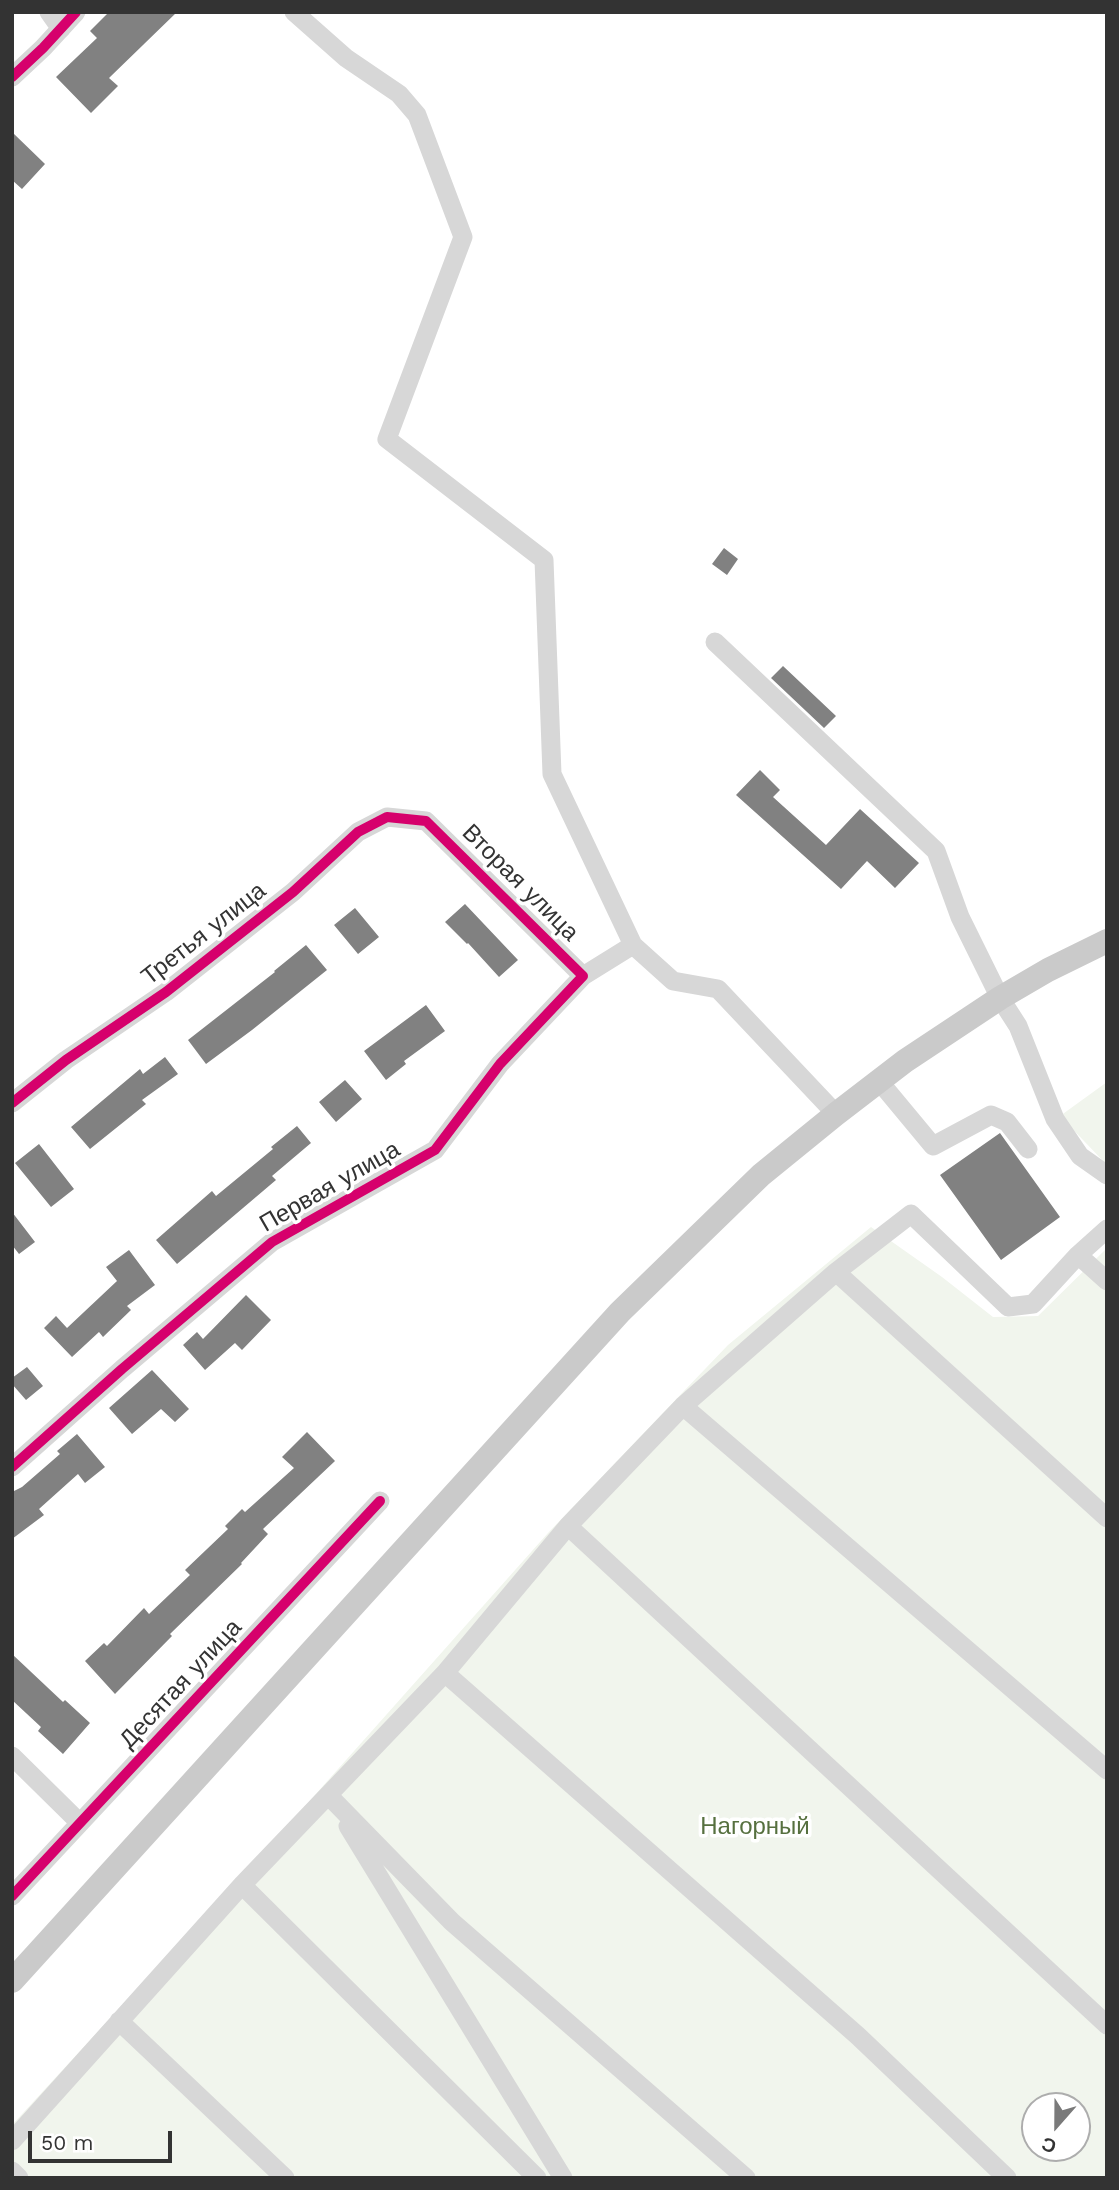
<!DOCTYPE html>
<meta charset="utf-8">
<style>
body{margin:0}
#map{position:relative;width:1119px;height:2190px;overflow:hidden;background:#fff;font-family:"Work Sans",sans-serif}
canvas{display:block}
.frame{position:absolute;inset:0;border:14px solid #333;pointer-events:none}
.north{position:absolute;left:1021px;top:2092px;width:70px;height:70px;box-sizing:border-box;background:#fff;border:2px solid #adadad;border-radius:50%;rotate:201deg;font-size:19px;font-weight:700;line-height:28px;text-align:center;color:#333}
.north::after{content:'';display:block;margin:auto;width:24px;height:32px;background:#7a7a7a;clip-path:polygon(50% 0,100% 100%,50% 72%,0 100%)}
.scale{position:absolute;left:28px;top:2131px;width:144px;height:32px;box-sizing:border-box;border:4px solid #333;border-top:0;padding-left:9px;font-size:21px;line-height:24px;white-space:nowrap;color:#333;-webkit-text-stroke:5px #fff;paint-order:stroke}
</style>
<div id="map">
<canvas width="1119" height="2190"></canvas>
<div class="frame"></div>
<div class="north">С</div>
<div class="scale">50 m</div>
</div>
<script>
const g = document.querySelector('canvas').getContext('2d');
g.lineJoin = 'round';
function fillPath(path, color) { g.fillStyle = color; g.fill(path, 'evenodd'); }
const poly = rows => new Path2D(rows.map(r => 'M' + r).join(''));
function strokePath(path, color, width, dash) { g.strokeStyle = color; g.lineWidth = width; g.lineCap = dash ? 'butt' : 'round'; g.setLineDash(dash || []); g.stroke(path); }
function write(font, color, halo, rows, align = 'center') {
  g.font = font + ' "Work Sans",sans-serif'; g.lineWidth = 7; g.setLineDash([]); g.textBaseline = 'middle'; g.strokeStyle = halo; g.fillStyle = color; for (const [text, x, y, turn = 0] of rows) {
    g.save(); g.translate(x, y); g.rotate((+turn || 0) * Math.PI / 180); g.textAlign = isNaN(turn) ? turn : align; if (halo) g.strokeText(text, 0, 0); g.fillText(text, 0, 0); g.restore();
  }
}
fillPath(poly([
 [1107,1082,1107,1165,1060,1116],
 [871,1227,942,1277,993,1317,1038,1316,1107,1248,1107,2178,12,2178,12,2125,306,1805,548,1533,728,1345],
 [1035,2106,1077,2106,1077,2148,1035,2148]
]), '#f1f5ed');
fillPath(poly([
 [109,12,177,12,109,78,118,86,91,113,56,77,97,38,90,31],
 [12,132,45,164,22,189,12,180],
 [724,548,738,559,727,575,712,564],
 [783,666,836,716,824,728,771,678],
 [760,770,780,790,773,797,826,845,860,809,919,863,895,888,867,861,841,889,736,795],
 [465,904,518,960,499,977,468,943,467,944,445,922],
 [355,908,379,937,358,954,334,925],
 [306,945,327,970,252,1030,206,1064,188,1040,275,972,274,971],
 [426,1005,445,1031,404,1061,406,1064,386,1080,364,1051],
 [165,1057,178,1074,142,1100,146,1104,90,1149,71,1127,140,1069,143,1074],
 [345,1080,362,1099,336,1122,319,1102],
 [297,1126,311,1143,272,1176,276,1180,177,1264,156,1240,212,1191,216,1196,273,1149,271,1147],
 [1000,1133,1060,1217,1001,1260,940,1175],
 [39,1144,74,1189,51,1207,15,1163],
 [12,1212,35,1242,19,1254,12,1245],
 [129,1250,155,1285,127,1306,131,1310,103,1337,99,1332,72,1357,44,1328,56,1316,67,1328,117,1281,106,1267],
 [246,1295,271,1320,242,1350,235,1343,205,1370,183,1345,197,1332,203,1339],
 [27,1367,43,1386,26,1400,12,1384,12,1378],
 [152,1370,189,1409,175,1422,161,1409,132,1434,109,1408],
 [307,1432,335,1461,263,1529,268,1534,241,1563,242,1564,170,1634,172,1636,115,1694,85,1661,104,1643,107,1646,144,1608,149,1614,190,1575,185,1570,228,1529,225,1526,242,1509,245,1512,294,1468,282,1457],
 [77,1434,105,1467,85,1483,78,1474,39,1509,44,1515,12,1539,12,1492,22,1487,60,1454,57,1451],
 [12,1654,63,1702,65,1700,90,1723,63,1754,38,1731,41,1727,12,1700]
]), '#818181');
strokePath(poly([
 [49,12,61,29],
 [294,12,346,58,399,94,417,115,463,237,387,439,544,560,552,774,633,945],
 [12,77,43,48,76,12],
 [715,642,936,851,960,917,1000,998,1018,1026,1055,1119,1080,1156,1107,1175],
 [879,1081,933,1146,991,1115,1007,1122,1028,1149],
 [12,1103,66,1060,166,992,293,892,358,832,387,817,426,821,583,976],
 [1078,1255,1107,1281],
 [836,1272,1107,1518],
 [683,1406,1107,1770],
 [12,1467,122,1369,272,1242,435,1150,500,1064,583,976,633,945,673,981,718,989,836,1114],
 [568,1526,1107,2025],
 [445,1673,858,2036,1007,2178],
 [12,1756,80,1823],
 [329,1796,452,1922,746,2178],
 [348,1826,563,2178],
 [242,1885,537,2178],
 [12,1896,380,1501],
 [119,2021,285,2178],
 [12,2141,242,1885,445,1673,568,1526,683,1406,836,1272,911,1214,1008,1307,1033,1304,1078,1255,1107,1229],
 [12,2171,19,2178]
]), '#d7d7d7', 19);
strokePath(poly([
 [12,1981,620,1312,761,1175,836,1114,905,1061,1000,998,1048,970,1107,941]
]), '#cacaca', 24);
strokePath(poly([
 [12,77,43,48,76,12],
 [12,1103,66,1060,166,992,293,892,358,832,387,817,426,821,583,976,500,1064,435,1150,272,1242,122,1369,12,1467],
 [12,1896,380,1501]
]), '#d6006c', 10);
write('24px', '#333', '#fff', [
 ["Вторая улица",520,883,45],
 ["Третья улица",204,934,-38],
 ["Первая улица",330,1187,-30],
 ["Десятая улица",181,1684,-47]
]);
write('24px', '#56703f', '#fff', [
 ["Нагорный",755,1827]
]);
</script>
